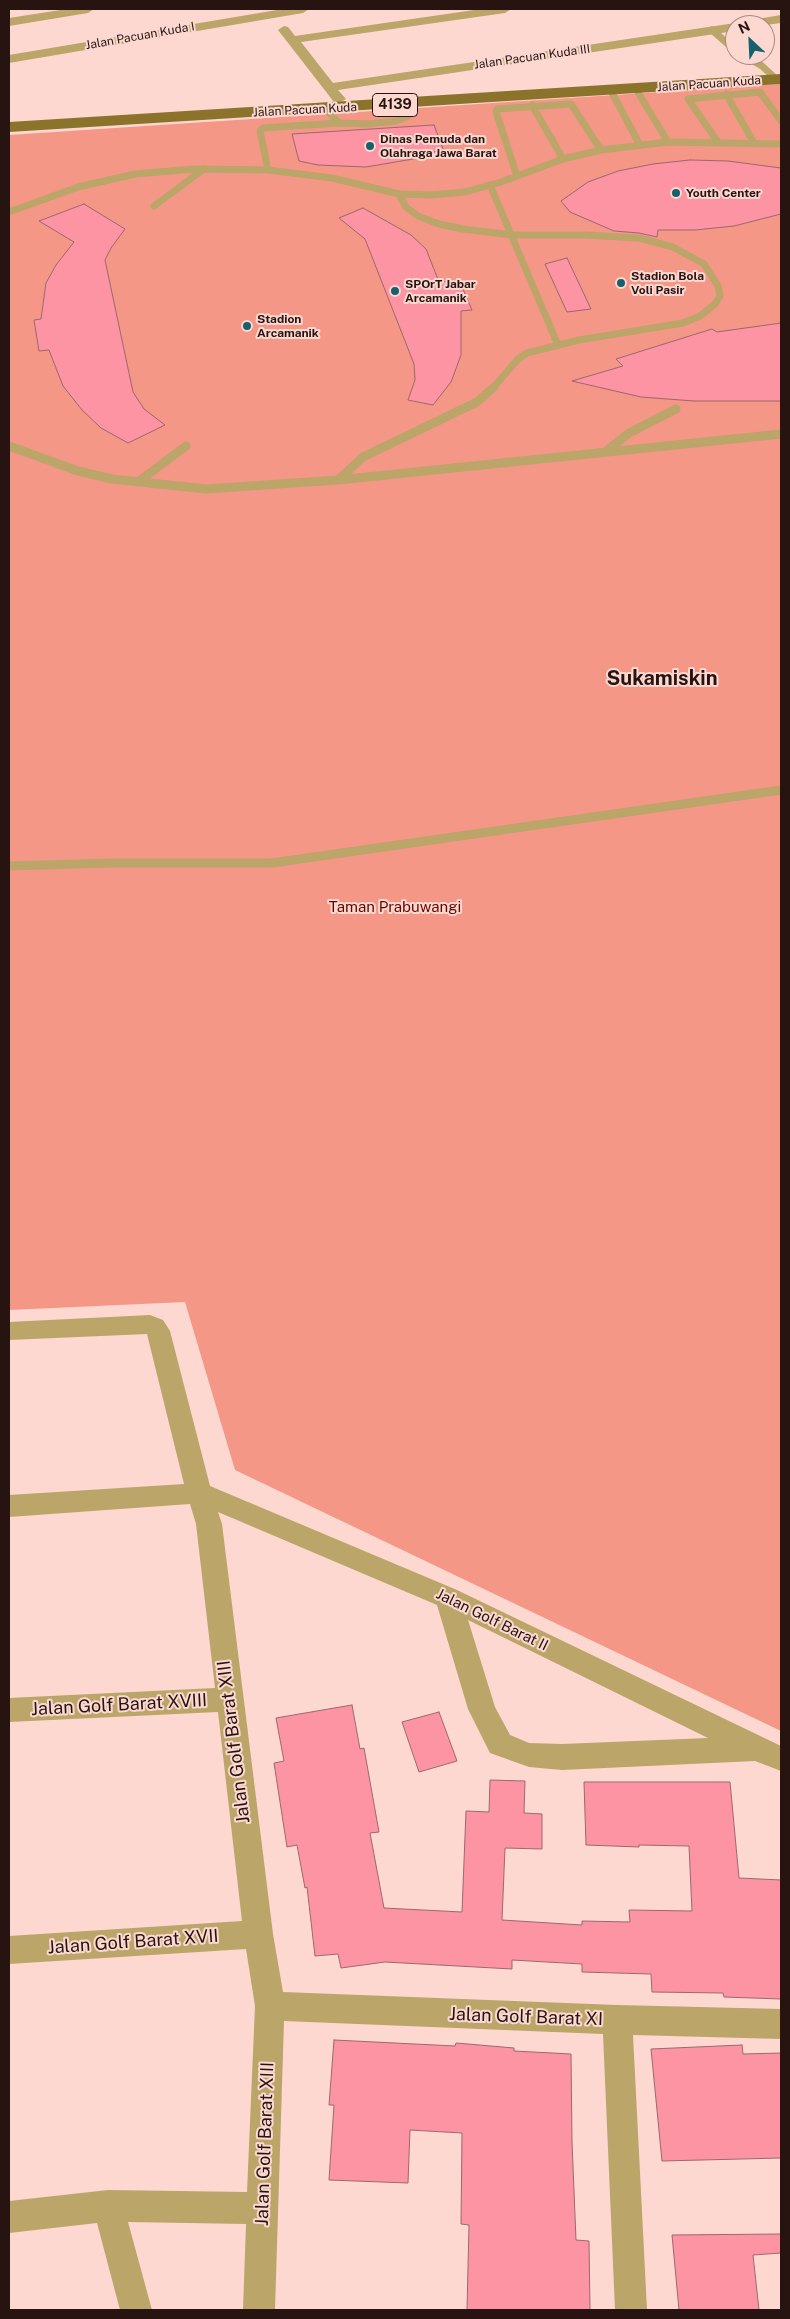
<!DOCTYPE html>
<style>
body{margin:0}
#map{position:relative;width:790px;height:2319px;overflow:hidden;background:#fcd8d1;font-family:"Public Sans",sans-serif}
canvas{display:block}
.frame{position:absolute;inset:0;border:10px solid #27130f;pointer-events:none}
.north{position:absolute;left:725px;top:15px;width:50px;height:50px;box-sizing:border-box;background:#fcd8d1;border:1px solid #a78983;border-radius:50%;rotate:335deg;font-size:14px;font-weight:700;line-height:20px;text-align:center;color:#27130f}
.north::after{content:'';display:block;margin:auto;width:18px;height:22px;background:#15616d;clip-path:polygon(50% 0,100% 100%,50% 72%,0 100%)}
</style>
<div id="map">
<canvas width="790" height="2319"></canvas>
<div class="frame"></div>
<div class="north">N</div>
</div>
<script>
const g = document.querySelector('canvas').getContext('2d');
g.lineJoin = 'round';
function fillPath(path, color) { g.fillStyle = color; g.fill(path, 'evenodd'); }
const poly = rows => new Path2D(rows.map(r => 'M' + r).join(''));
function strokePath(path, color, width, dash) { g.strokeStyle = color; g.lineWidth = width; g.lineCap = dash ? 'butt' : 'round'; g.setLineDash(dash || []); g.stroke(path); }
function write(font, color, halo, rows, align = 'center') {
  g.font = font + ' "Public Sans",sans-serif'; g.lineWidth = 4; g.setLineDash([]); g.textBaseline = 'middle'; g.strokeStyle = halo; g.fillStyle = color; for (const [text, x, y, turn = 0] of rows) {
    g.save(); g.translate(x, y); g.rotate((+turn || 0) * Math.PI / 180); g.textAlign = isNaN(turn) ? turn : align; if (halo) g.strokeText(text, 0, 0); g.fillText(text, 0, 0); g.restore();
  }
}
fillPath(poly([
 [781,84,781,1731,235,1470,185,1302,9,1310,9,135]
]), '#f49787');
const building = poly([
 [434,125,443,149,413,159,366,167,318,165,299,161,292,134,434,125],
 [690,160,728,161,781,168,781,214,734,226,695,230,658,230,657,237,639,233,614,231,570,212,561,201,588,182,618,171,653,164,690,160],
 [84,204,125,229,111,248,105,260,133,392,144,409,165,425,128,443,101,428,82,410,63,386,49,350,39,351,34,320,41,319,46,283,56,265,74,242,39,221,84,204],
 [363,208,411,235,426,249,439,282,459,280,472,310,461,311,461,355,451,382,433,405,408,400,415,380,414,364,365,239,339,218,363,208],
 [567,258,591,309,567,312,545,264,567,258],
 [781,323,781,401,694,401,641,397,572,381,623,366,616,359,712,329,717,332,781,323],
 [352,1705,360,1749,364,1748,379,1832,370,1833,384,1908,462,1912,466,1811,489,1812,490,1780,525,1781,524,1813,542,1814,542,1849,505,1848,502,1920,582,1925,582,1921,630,1922,629,1910,692,1911,689,1846,639,1845,639,1847,586,1845,584,1782,730,1782,739,1878,781,1880,781,1999,724,1997,723,1993,652,1992,651,1974,582,1972,582,1964,512,1960,512,1969,385,1962,341,1968,338,1954,315,1956,307,1887,305,1888,297,1845,287,1847,274,1763,284,1761,276,1718,352,1705],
 [439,1712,457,1761,419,1772,402,1722,439,1712],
 [334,2040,455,2046,456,2043,514,2048,514,2051,571,2054,572,2142,576,2240,589,2241,590,2310,467,2310,469,2225,461,2224,462,2133,410,2130,408,2183,329,2180,334,2105,329,2105,334,2040],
 [742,2045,743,2054,781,2053,781,2158,662,2161,651,2049,742,2045],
 [781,2234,781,2253,753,2255,759,2310,679,2310,672,2235,781,2234]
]);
fillPath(building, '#fc94a4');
strokePath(building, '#9d676e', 1);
strokePath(poly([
 [712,30,735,50],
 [743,55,762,66,776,79],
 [636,89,668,142],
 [611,91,640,145],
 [726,94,754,143],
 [532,105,563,159],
 [325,109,339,123,368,124,396,121,408,116,414,109,414,104],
 [718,142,688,99,760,92,781,121],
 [268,170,260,131,263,128,339,123],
 [517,176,496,112,497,109,571,104,601,150],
 [490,185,558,345],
 [399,194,406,207,418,216,439,224,463,229,512,235,585,235,639,238,673,247,704,264,718,286,720,296,715,304,700,316,683,323,579,340,527,353,518,359,493,388],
 [154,206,204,169],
 [9,212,78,187,135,174,194,169,268,170,332,178,399,194,430,195,465,192,501,182,563,159,601,150,668,142,781,144]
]), '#bba568', 7);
strokePath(poly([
 [9,446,78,471,112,479,206,489,338,480,781,434],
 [605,452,629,433,676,409],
 [338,480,363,457,477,402,494,387],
 [138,482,186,446],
 [9,866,111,863,272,863,781,790]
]), '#bba568', 9);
fillPath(poly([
 [67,9,94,9,88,13,9,26,9,18,67,9],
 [283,9,309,9,303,13,9,63,9,55,283,9],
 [481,9,511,9,505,13,301,42,333,83,735,23,739,24,745,21,781,15,781,23,765,25,735,25,735,31,338,90,346,99,339,103,334,102,278,30,284,26,288,27,295,36,481,9],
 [150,1315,163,1320,170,1331,210,1486,457,1590,781,1746,781,1771,755,1761,562,1770,529,1767,490,1753,468,1709,437,1605,218,1512,222,1524,273,1934,283,1992,617,2005,781,2009,781,2039,633,2035,647,2310,615,2310,603,2034,284,2021,275,2310,243,2310,246,2224,128,2222,152,2310,120,2310,97,2223,9,2233,9,2201,108,2190,247,2192,255,2006,246,1949,9,1964,9,1936,242,1921,218,1712,9,1722,9,1698,215,1688,196,1524,190,1504,9,1517,9,1495,184,1484,147,1334,9,1340,9,1322,150,1315],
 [468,1620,708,1738,562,1744,529,1743,510,1735,495,1707,468,1620]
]), '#bba568');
fillPath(poly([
 [781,74,781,84,9,132,9,122,781,74]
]), '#8b732b');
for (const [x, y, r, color] of [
 [370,146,5,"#15616d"],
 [676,193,5,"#15616d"],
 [621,283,5,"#15616d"],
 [395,291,5,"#15616d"],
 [247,326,5,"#15616d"]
]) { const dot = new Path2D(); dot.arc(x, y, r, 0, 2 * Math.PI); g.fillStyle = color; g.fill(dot); strokePath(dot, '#fcd8d1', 2); }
write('12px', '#27130f', '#fcd8d1', [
 ["Jalan Pacuan Kuda I",140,36,-10],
 ["Jalan Pacuan Kuda III",532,57,-8],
 ["Jalan Pacuan Kuda",709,84,-4],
 ["Jalan Pacuan Kuda",305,110,-3]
]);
write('bold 12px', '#27130f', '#fcd8d1', [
 ["Dinas Pemuda dan",380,139],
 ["Olahraga Jawa Barat",380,153],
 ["Youth Center",686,193],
 ["Stadion Bola",631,276],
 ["Voli Pasir",631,290],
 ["SPOrT Jabar",405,284],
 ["Arcamanik",405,298],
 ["Stadion",257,319],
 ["Arcamanik",257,333]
], 'left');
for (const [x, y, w] of [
 [395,105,45]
]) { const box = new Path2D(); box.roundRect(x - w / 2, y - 11.5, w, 23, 4); g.fillStyle = '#fcd8d1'; g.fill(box); strokePath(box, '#27130f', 1); }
write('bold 14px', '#27130f', null, [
 ["4139",395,105]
]);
write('15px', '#640701', '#fcd8d1', [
 ["Taman Prabuwangi",395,907]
]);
write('15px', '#27130f', '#fcd8d1', [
 ["Jalan Golf Barat II",492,1620,26]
]);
write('18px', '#27130f', '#fcd8d1', [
 ["Jalan Golf Barat XVIII",119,1705,-3],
 ["Jalan Golf Barat XIII",234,1742,-97],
 ["Jalan Golf Barat XVII",133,1942,-4],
 ["Jalan Golf Barat XI",526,2017,2],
 ["Jalan Golf Barat XIII",265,2144,-88]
]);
write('bold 20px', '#27130f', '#fcd8d1', [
 ["Sukamiskin",662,679]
]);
</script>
